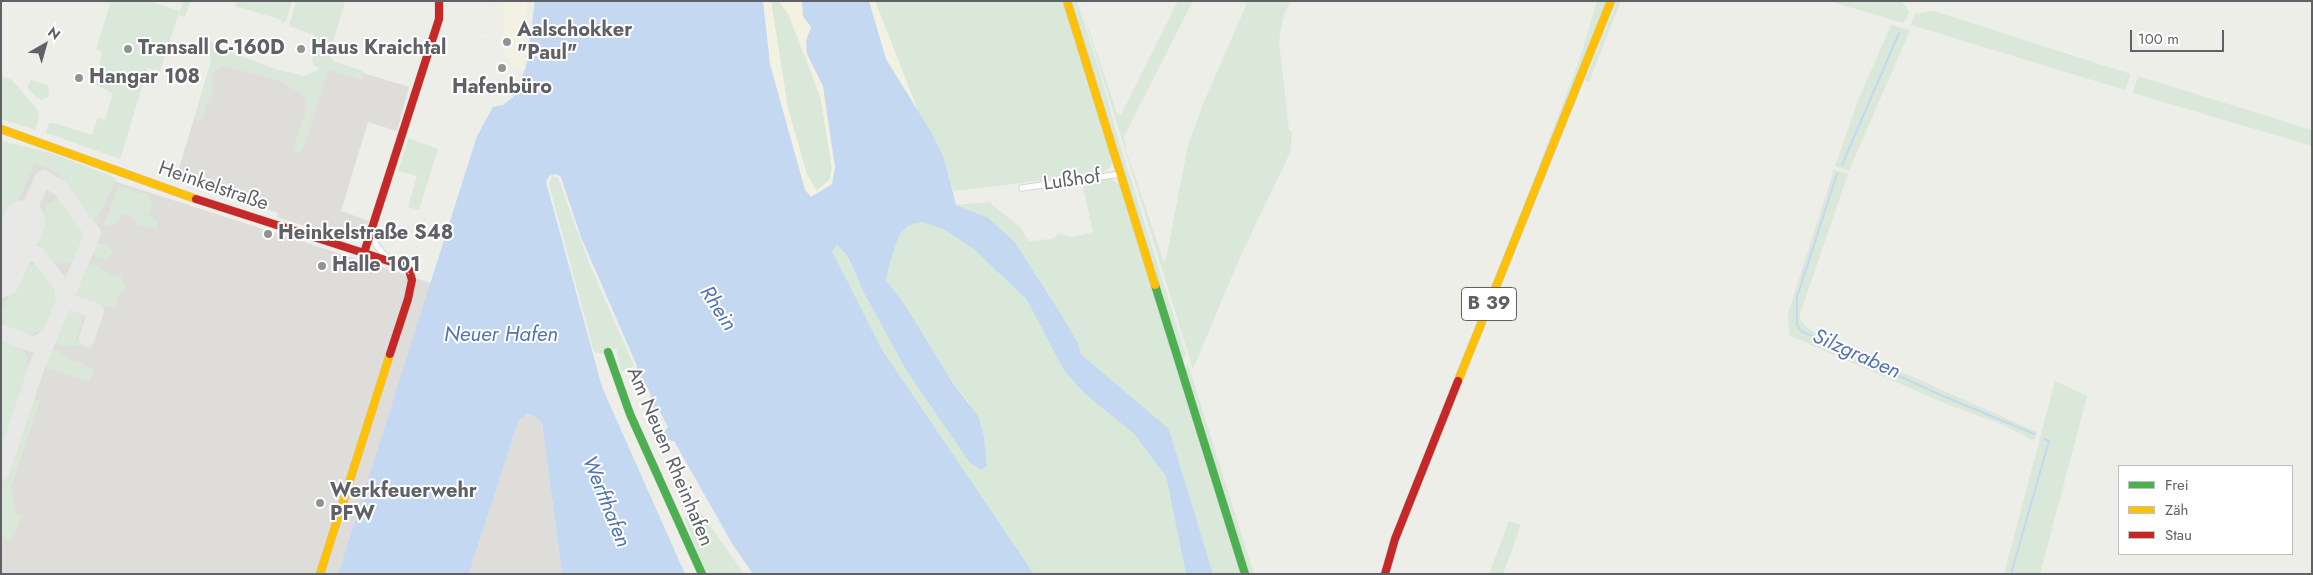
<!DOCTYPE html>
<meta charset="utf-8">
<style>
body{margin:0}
#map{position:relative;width:2313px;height:575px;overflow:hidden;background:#eeeee9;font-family:Jost,sans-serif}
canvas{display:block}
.frame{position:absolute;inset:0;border:2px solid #5f6166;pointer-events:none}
.legend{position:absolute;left:2118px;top:465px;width:175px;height:90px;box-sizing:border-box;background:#fff;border:1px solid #bfc0c2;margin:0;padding:6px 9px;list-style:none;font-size:15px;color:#5f6166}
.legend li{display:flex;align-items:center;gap:10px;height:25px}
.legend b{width:25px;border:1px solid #bfc0c2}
.north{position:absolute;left:20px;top:20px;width:50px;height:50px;-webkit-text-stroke:4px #fff;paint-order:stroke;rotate:38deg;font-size:14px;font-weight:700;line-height:20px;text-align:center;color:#5f6166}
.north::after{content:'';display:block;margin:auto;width:18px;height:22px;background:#5f6166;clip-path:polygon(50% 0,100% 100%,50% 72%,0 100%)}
.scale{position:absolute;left:2130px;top:30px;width:94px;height:22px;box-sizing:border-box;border:2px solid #5f6166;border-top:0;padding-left:6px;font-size:15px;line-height:18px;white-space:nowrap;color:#5f6166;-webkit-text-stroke:4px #fff;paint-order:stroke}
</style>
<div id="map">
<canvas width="2313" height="575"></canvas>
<div class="frame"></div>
<ul class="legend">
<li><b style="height:6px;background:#4caf50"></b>Frei</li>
<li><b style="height:6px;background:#ffc107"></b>Zäh</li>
<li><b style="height:6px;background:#c62828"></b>Stau</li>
</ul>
<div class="north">N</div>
<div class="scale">100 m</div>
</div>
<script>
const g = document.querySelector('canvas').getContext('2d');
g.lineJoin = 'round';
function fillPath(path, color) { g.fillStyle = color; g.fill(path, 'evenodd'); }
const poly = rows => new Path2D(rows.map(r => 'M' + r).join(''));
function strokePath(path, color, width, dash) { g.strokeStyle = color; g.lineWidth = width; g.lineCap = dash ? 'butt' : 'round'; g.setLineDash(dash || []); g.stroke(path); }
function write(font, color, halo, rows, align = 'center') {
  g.font = font + ' Jost,sans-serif'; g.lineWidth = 4; g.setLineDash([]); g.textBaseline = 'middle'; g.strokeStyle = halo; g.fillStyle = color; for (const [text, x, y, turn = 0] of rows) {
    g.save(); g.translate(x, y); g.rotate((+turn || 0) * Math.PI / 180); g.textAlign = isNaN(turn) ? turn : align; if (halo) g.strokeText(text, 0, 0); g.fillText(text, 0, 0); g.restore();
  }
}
fillPath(poly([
 [214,52,317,85,324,61,409,87,397,131,368,122,341,211,369,221,361,237,356,240,333,235,277,217,278,213,176,178],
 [1,141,72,164,120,183,431,283,338,574,1,574],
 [527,414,535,416,542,423,562,574,469,574,518,420]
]), '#deddda');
fillPath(poly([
 [111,1,149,1,180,11,183,1,190,2,185,17,178,15,160,71,148,68,120,159,46,133,49,123,54,123,92,135,98,117,105,119,113,94,96,85,102,52,96,49],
 [236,1,292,1,286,21,281,24,282,20,235,6],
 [296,1,345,1,329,56,335,62,363,71,363,78,362,80,328,70,304,147,299,153,294,151,294,146,306,111,305,97,281,81,223,66,213,73,211,85,213,93,207,101,203,118,198,121,195,117,211,62,210,55,204,48,209,39,215,46,275,69,304,76,318,70,318,67,314,66,312,61,313,56,321,47,322,42,314,40,314,35,289,26],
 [771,1,779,1,788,14,821,99,832,168,830,179,817,191,807,175,788,109],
 [875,1,1064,1,1109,145,1112,157,1111,167,1101,173,1065,178,953,191,944,158,918,111],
 [1070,1,1077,1,1101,76,1119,142,1186,355,1182,362],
 [1079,1,1118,116,1121,115,1178,1,1193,1,1124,136,1126,150,1164,262,1166,259,1188,145,1203,104,1248,1,1290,1,1284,15,1279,41,1289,130,1292,132,1290,153,1241,255,1193,369],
 [1597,1,1607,1,1517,224,1580,58],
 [1617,1,1621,1,1589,82,1585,80],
 [1829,1,1898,1,1903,3,1909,12,1907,19,1903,23],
 [1934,11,2121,71,2131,74,2125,90,1911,25,1914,14],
 [1891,25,1910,30,1849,171,1835,166,1859,98],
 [1,76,12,80,37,109,39,118,35,130,1,119],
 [2138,76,2312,130,2312,146,2133,93],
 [31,80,47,85,49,91,48,97,41,100,32,94,27,87],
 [409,138,438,149,419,210,408,207,417,176,398,171],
 [1,141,48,152,114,177,116,181,96,220,93,221,87,217,58,180,61,174,35,163,8,225,1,229],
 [1834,170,1848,174,1799,317,1804,325,1816,334,2037,432,2034,441,2001,424,1944,403,1789,335,1788,313],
 [552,176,558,178,589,263,634,366,621,372,617,350,609,348,601,354,594,352,549,184],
 [1110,178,1122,187,1242,574,1213,574,1169,429,1081,354,1078,343,1061,314,1014,241,987,217,956,205,989,202,1020,227,1029,241,1051,239,1059,234,1073,237,1093,232,1082,183],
 [118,187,129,188,135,194,141,192,148,195,153,207,148,214,158,222,156,230,137,224,134,217,128,214,122,215,116,224,108,226,104,224],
 [57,199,68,204,81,223,85,236,75,258,70,262,60,264,46,258,39,248,36,238,36,231,47,205],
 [922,222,943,229,974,249,1027,300,1063,369,1085,394,1134,434,1149,451,1166,476,1186,574,1034,574,881,348,832,251,837,245,848,258,864,293,906,370,969,462,981,470,987,466,984,436,968,401,952,382,907,308,886,280,892,255,900,234,909,225],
 [97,243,106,245,114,252,106,260,94,257,90,252,94,245],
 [91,264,100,267,111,276,115,277,123,273,122,282,126,284,123,292,117,299,116,309,77,299,75,289,84,267],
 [31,265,40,268,45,275,54,288,56,301,50,319,42,330,26,336,13,332,5,325,1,312,19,271,24,266],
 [69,310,80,311,84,316,76,339,93,345,91,350,78,345,65,346,57,344,53,338,65,313],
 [1,340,21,348,26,354,29,365,27,377,1,456],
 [54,350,60,352,72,362,81,362,86,367,94,370,90,382,42,367,47,352],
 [1188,364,1254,574,1249,574,1184,367],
 [2055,381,2087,396,2070,461,2040,574,2004,574],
 [32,398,40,401,11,487,16,513,22,516,11,542,1,538,1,488],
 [699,510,744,574,706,574,684,518],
 [1509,521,1521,525,1503,574,1489,574]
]), '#d9e8d8');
fillPath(poly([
 [504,1,527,1,523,71,511,66,503,48],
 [763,1,771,1,788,109,807,175,817,191,830,179,832,168,821,99,802,45,788,14,779,1,802,1,803,16,811,27,806,41,807,54,823,86,835,167,832,184,814,197,807,194,800,171,721,70,770,60],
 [869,1,875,1,918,111,886,59]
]), '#f3f1e1');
fillPath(poly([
 [535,1,763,1,770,64,805,190,811,197,832,184,835,167,823,86,807,54,806,41,811,27,803,16,802,1,869,1,886,59,931,132,944,158,956,205,987,217,1014,241,1061,314,1078,343,1081,354,1169,429,1213,574,1186,574,1166,476,1134,434,1085,394,1063,369,1027,300,974,249,943,229,922,222,909,225,900,234,892,255,886,280,907,308,952,382,978,416,984,436,987,466,981,470,969,462,906,370,864,293,848,257,837,245,832,251,881,348,1034,574,753,574,733,545,674,441,667,440,665,437,663,433,668,427,659,410,652,408,649,404,648,401,651,395,643,379,635,374,637,366,581,237,561,177,556,174,549,176,546,182,602,387,685,574,562,574,542,423,535,416,527,414,518,421,469,574,338,574,477,136,493,107,503,105,513,97,526,67]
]), '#c4d8f2');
strokePath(poly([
 [1842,165,1899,33],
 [1837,174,1797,297,1797,325,1801,331,1936,393,2034,434],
 [2011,574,2049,441,2044,439]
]), '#c4d8f2', 2);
strokePath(poly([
 [1,235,8,238,11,244,10,255],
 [7,262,13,255,21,251,37,254,62,286,64,303],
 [65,300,96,311,87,338],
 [1,332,32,344,41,342,49,334],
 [1,473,37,366,93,233,60,188,43,178,24,221]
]), '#e8e8e6', 16);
strokePath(poly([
 [1,276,24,221]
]), '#e8e8e6', 42);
const street = poly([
 [1022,188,1121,174],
 [373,227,376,245,389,260]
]);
const fast = poly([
 [1155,285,1245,574],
 [608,352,630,414,702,574]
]);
const slow = poly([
 [1067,1,1155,285],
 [1,129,196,199],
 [1458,381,1611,1],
 [320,574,390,354]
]);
const jam = poly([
 [196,199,401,265,409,270,412,280,408,299,390,354],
 [364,253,439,19,439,1],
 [1385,574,1395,539,1458,381]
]);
strokePath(street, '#cbcccb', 7);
strokePath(fast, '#c9caca', 9);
strokePath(slow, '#c9caca', 9);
strokePath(jam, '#c9caca', 9);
strokePath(street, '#fcfcfc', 5.5);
strokePath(fast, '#4caf50', 8);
strokePath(slow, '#ffc107', 8);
strokePath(jam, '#c62828', 8);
strokePath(poly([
 [313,574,487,24,490,1]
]), '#e3e3e3', 2, [1, 6]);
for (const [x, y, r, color] of [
 [507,42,5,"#919294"],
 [128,49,5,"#919294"],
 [301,49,5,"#919294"],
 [502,68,5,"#919294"],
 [79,78,5,"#919294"],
 [268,234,5,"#919294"],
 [322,266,5,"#919294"],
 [320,503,5,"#919294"]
]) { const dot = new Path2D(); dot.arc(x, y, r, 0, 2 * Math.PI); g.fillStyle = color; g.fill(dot); strokePath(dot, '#fff', 2); }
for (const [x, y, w] of [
 [1489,304,55]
]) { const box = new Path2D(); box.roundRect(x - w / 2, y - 16.5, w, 33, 4); g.fillStyle = '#fff'; g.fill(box); strokePath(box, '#5f6166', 1); }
write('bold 19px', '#5f6166', null, [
 ["B 39",1489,304]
]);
write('bold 20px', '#5f6166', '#fff', [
 ["Aalschokker",517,31],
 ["\"Paul\"",517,54],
 ["Transall C-160D",138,49],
 ["Haus Kraichtal",311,49],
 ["Hangar 108",89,78],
 ["Hafenbüro",502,88,"center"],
 ["Heinkelstraße S48",278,234],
 ["Halle 101",332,266],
 ["Werkfeuerwehr",330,492],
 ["PFW",330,515]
], 'left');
write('20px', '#5f6166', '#fff', [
 ["Lußhof",1072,181,-8],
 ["Heinkelstraße",213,187,19],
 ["Am Neuen Rheinhafen",669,457,67]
]);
write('italic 21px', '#5374af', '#fff', [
 ["Rhein",717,309,57],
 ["Neuer Hafen",501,336],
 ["Silzgraben",1856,355,24],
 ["Werfthafen",605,502,68]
]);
</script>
